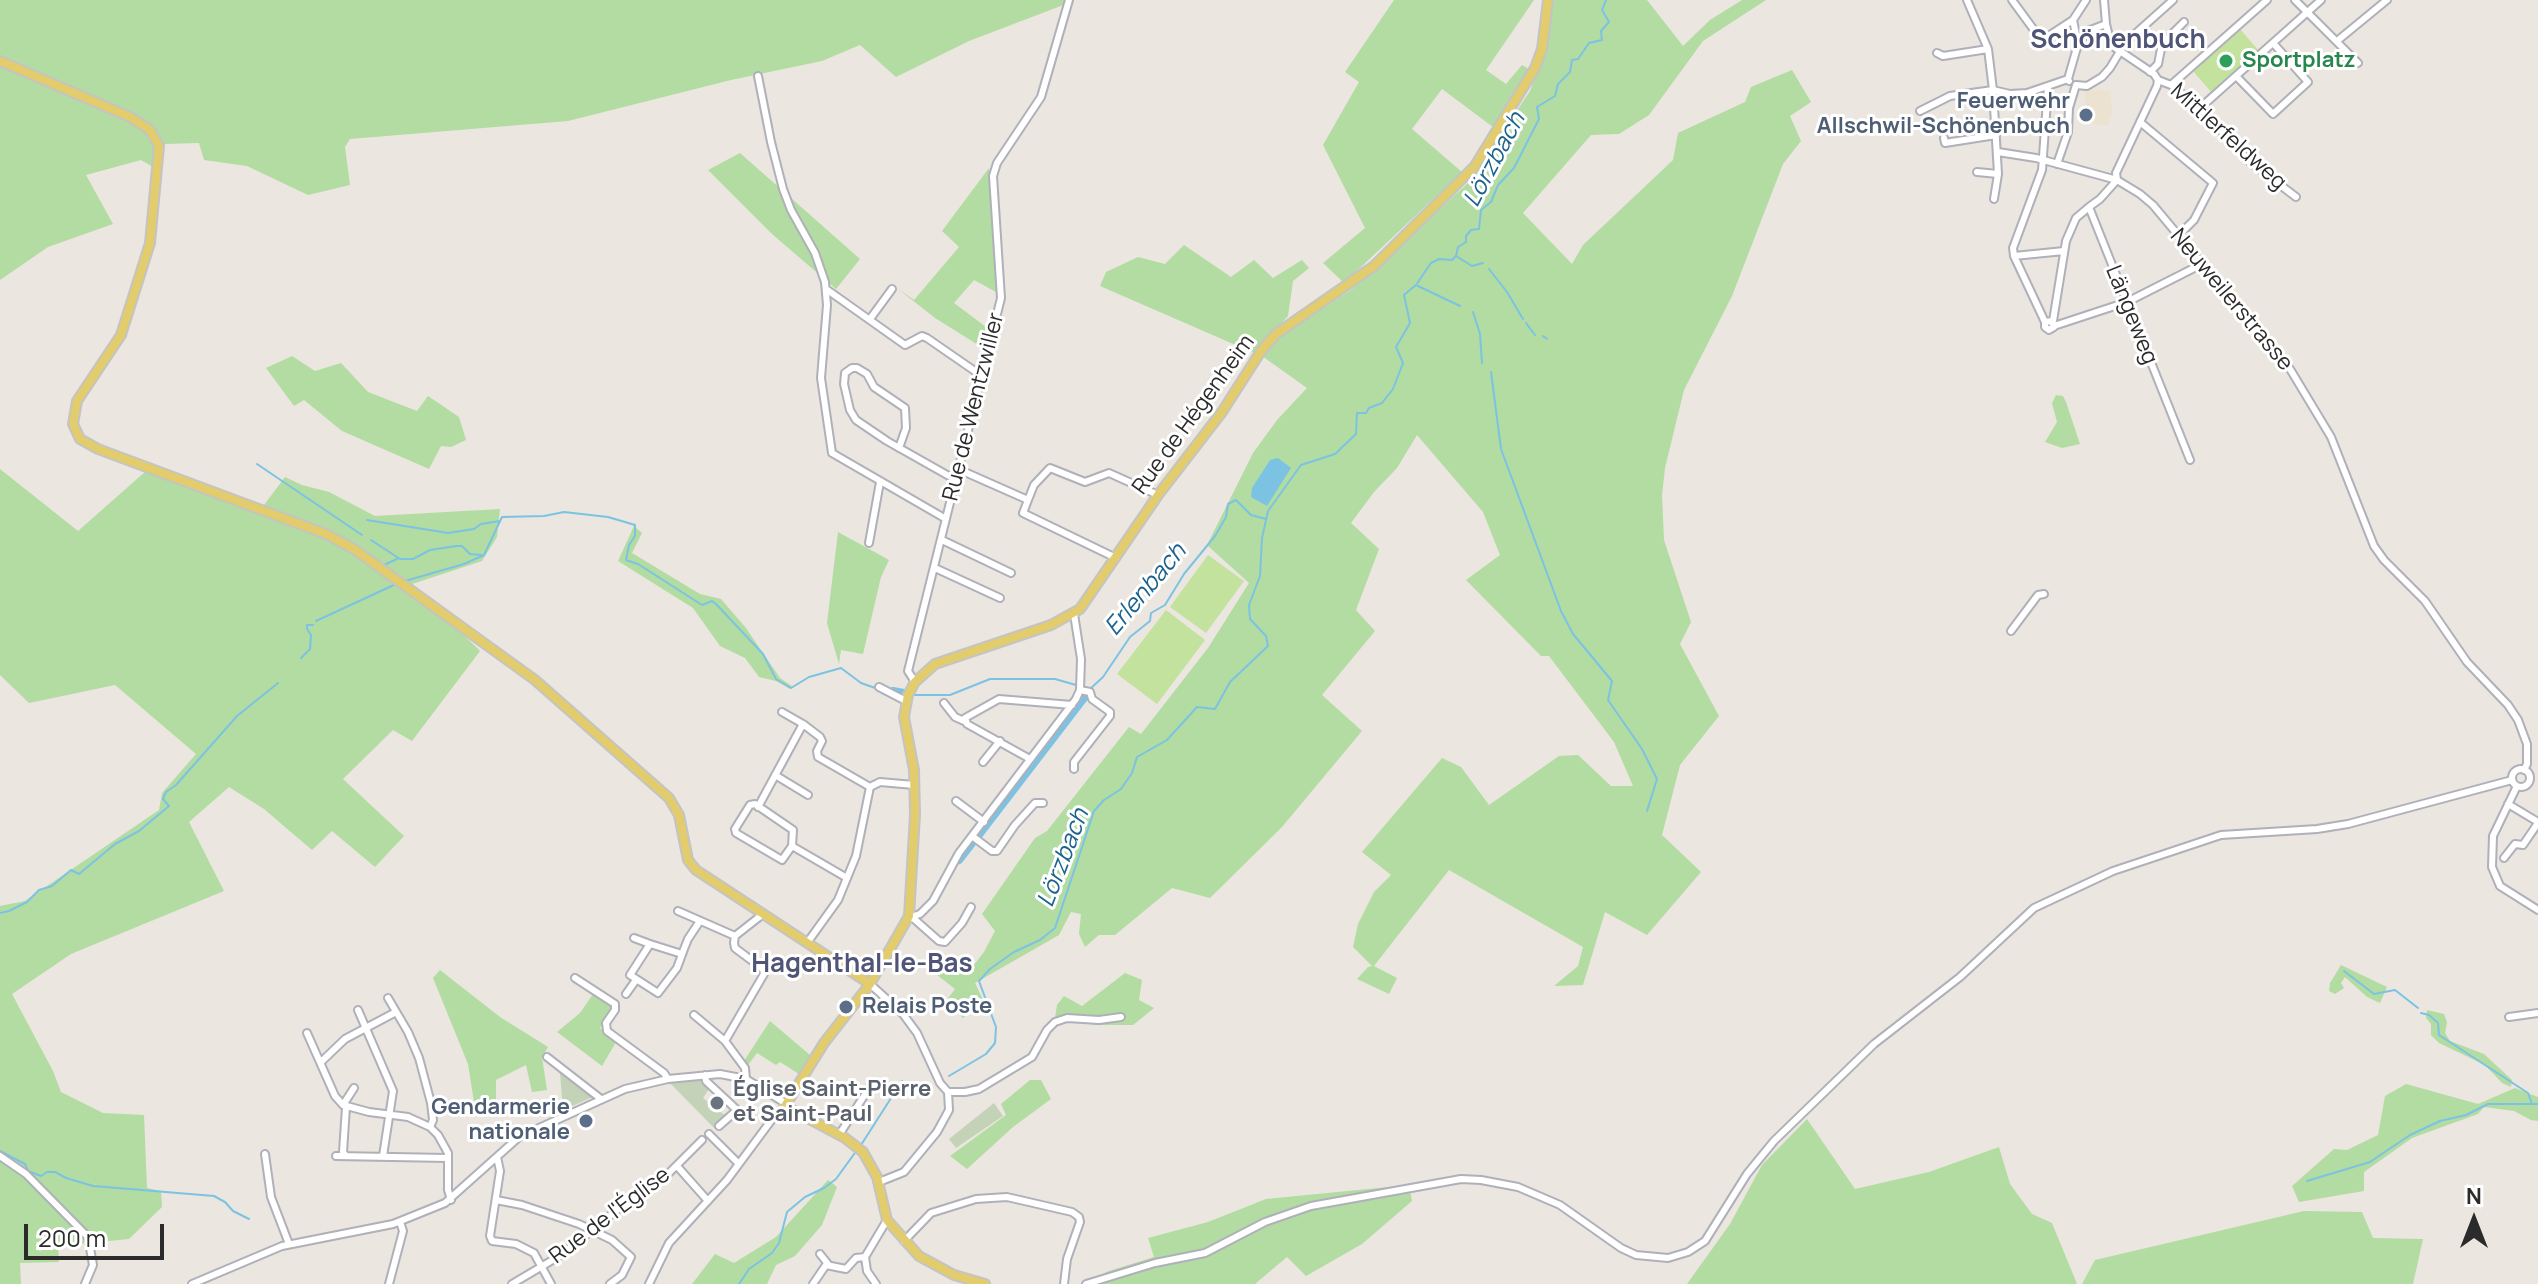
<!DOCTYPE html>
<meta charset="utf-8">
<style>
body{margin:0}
#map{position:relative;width:2538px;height:1284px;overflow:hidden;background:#ebe6df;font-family:Manrope,sans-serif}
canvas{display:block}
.north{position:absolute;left:2434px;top:1180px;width:80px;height:80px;-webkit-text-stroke:6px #fff;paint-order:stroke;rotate:0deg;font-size:22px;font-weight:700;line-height:32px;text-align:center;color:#2b2b2b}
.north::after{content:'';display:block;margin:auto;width:28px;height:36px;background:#2b2b2b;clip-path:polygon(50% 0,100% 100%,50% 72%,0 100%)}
.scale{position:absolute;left:24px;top:1224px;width:140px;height:36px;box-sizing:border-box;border:4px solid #2b2b2b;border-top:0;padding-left:10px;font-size:24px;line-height:28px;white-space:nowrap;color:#2b2b2b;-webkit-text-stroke:6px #fff;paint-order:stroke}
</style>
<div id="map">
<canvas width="2538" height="1284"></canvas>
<div class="north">N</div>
<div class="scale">200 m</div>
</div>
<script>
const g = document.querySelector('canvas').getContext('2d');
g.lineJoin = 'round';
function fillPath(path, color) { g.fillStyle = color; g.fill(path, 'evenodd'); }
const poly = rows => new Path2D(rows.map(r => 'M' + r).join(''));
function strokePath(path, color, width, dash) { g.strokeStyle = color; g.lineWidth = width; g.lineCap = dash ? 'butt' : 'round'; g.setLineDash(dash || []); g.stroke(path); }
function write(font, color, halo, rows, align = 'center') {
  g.font = font + ' Manrope,sans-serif'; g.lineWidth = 6; g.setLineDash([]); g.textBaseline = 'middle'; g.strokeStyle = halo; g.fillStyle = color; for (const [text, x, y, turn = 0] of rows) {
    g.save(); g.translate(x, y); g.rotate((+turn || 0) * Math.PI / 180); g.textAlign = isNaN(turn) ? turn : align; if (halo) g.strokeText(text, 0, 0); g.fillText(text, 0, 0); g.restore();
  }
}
fillPath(poly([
 [2110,90,2112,112,2108,126,2090,123,2093,112,2085,112,2085,91]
]), '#ebe3d0');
fillPath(poly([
 [0,0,1067,0,1066,4,969,41,896,77,860,45,822,61,731,80,568,121,350,139,345,147,350,185,308,195,247,166,204,160,199,143,164,144,153,167,141,160,86,175,113,224,48,247,0,280],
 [1394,0,1534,0,1486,70,1506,84,1522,65,1529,69,1493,127,1442,89,1412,129,1462,172,1344,283,1323,263,1365,228,1323,145,1359,82,1345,72],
 [1553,0,1647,0,1683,46,1710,20,1742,0,1766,0,1703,41,1649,115,1619,134,1591,135,1523,213,1572,264,1583,245,1673,160,1678,133,1745,102,1751,87,1792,70,1811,102,1790,116,1801,141,1783,164,1732,296,1684,390,1665,468,1662,495,1664,540,1691,622,1680,644,1719,716,1680,765,1662,835,1701,872,1647,935,1605,912,1583,985,1554,986,1578,966,1583,947,1449,870,1374,966,1397,978,1389,994,1357,979,1368,967,1372,966,1353,947,1358,924,1374,892,1391,875,1362,852,1442,758,1461,767,1489,805,1559,756,1578,755,1611,786,1633,786,1614,742,1549,656,1541,656,1466,580,1500,555,1483,512,1417,435,1397,468,1374,492,1351,523,1379,549,1356,610,1375,631,1322,695,1362,731,1282,827,1210,898,1172,888,1115,935,1099,935,1085,947,1079,934,1081,914,1071,912,1059,935,975,983,983,1000,963,1018,946,1001,955,989,932,971,941,955,967,974,984,952,995,931,982,914,1035,838,1047,831,1129,727,1141,734,1208,648,1249,583,1207,545,1253,453,1277,420,1307,388,1262,356,1281,336,1352,289,1469,182,1530,91,1548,41],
 [740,153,860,259,836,289,772,234,708,170],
 [989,168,996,292,974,280,954,303,990,330,983,348,935,318,897,288,914,300,959,247,942,231],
 [1184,245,1231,277,1254,260,1273,278,1302,260,1309,268,1293,281,1288,316,1254,353,1100,286,1106,272,1138,257,1165,264],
 [292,356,315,371,341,363,368,392,417,411,428,396,459,417,466,440,451,447,441,446,429,469,342,431,304,400,294,406,266,368],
 [2056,395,2063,396,2066,402,2080,444,2062,448,2045,442,2057,422,2052,403],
 [0,469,78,531,146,471,258,513,285,477,302,485,329,492,375,516,500,509,497,537,482,561,412,584,480,651,412,741,393,730,343,779,404,836,375,867,332,831,312,850,264,809,229,787,189,822,224,891,71,954,12,994,53,1071,61,1092,103,1113,144,1115,147,1188,161,1191,162,1207,129,1239,58,1246,59,1262,20,1263,21,1284,0,1284,0,906,25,901,159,810,162,793,196,754,115,685,29,703,0,675],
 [634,526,642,533,632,553,700,594,721,599,746,628,780,678,792,686,790,689,776,681,759,677,745,658,720,646,693,608,618,561],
 [838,532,889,560,881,577,863,654,841,650,839,664,827,623],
 [2341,965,2387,987,2380,1003,2367,997,2345,977,2341,983,2344,988,2335,994,2329,991,2330,983],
 [440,970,500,1017,548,1047,542,1057,547,1090,532,1092,526,1065,496,1080,496,1101,475,1108,468,1064,433,978],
 [1125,973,1142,980,1139,1000,1154,1008,1133,1025,1094,1025,1078,1015,1055,1018,1057,1005,1064,996,1082,1006],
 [593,994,612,1008,600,1028,616,1042,602,1066,557,1032,580,1013],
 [2427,1010,2444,1014,2447,1022,2445,1033,2450,1041,2484,1054,2512,1080,2511,1087,2502,1083,2485,1065,2439,1043,2431,1035,2431,1024,2426,1018],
 [770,1021,810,1055,799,1074,780,1062,776,1065,757,1053,748,1065,744,1061],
 [1030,1080,1041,1080,1051,1099,1013,1127,967,1169,950,1156,1006,1115,1001,1104],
 [2406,1084,2478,1104,2515,1088,2538,1097,2538,1121,2531,1120,2514,1111,2484,1107,2478,1114,2412,1138,2364,1172,2364,1191,2299,1202,2292,1186,2334,1149,2347,1150,2378,1135,2385,1096],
 [1807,1119,1855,1189,1929,1172,1999,1147,2010,1184,2032,1214,2052,1223,2077,1284,1687,1284,1730,1224,1762,1165],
 [828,1180,837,1187,822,1225,795,1256,776,1265,767,1284,692,1284,715,1254,734,1263,776,1237],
 [1409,1185,1412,1201,1362,1244,1306,1276,1287,1257,1255,1284,1102,1284,1099,1282,1106,1272,1154,1257,1148,1238,1208,1222,1266,1199],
 [2304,1211,2362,1212,2373,1238,2423,1239,2413,1284,2082,1284,2095,1260]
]), '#b2dca1');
fillPath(poly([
 [560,1073,564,1074,595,1096,563,1110],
 [703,1080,709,1089,703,1098,723,1114,728,1115,714,1128,670,1083],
 [994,1103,1003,1116,956,1148,949,1139]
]), '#c4d3b7');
fillPath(poly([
 [2240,29,2259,51,2212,93,2193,71],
 [1208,555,1244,581,1206,633,1170,607],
 [1166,610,1205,640,1157,704,1117,674]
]), '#c2e29d');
fillPath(poly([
 [1278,458,1291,468,1267,506,1251,497,1252,488,1270,460]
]), '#7cc3e3');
strokePath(poly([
 [1456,256,1472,266,1483,263],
 [1489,269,1507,292,1523,319],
 [1418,286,1460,306],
 [1473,312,1480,334,1482,363],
 [1526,323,1535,335],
 [1543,336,1547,339],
 [1491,372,1501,449,1561,611,1573,634,1612,681,1608,700,1642,749,1657,779,1647,811],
 [257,464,362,535],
 [367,520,448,533,474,529,481,524,500,521],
 [371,540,400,559,413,559,430,550,456,546,462,546,470,554,481,555],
 [384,565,397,559],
 [405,581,464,564,484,555,502,517,544,516,564,512,608,517,635,525,635,536,629,545,626,560,638,564,702,605,712,601,716,604,763,654,776,679,791,688,809,677,841,668,861,683,878,689],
 [316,621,396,584],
 [301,658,310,649,311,635,307,629,307,625,313,625],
 [1083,687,1090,689,1103,677,1130,637,1150,621,1151,613,1165,605,1184,574,1215,536,1226,517,1228,504,1236,500,1251,515,1266,519],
 [913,695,950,695,990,679,1055,679,1076,685],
 [0,913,9,911,27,902,39,890,52,886,71,870,79,874,115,844,139,831,169,806,163,799,166,792,176,785,237,716,278,683],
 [2344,971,2374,994,2395,990,2418,1008],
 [2421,1013,2429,1015,2438,1023,2439,1035,2528,1093,2532,1104,2538,1104],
 [949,1076,986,1054,995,1043,996,1027,979,981,990,969,1014,952,1040,940,1055,928,1094,811,1104,800,1121,789,1132,773,1137,757,1167,740,1197,707,1215,709,1230,682,1268,646,1266,636,1250,619,1249,605,1260,576,1262,538,1268,511,1301,465,1335,454,1356,434,1357,413,1366,413,1369,408,1382,403,1393,389,1403,363,1396,347,1410,323,1404,295,1416,285,1431,263,1439,259,1452,260,1456,256,1458,247,1466,242,1466,236,1471,230,1479,229,1481,210,1491,202,1498,185,1514,168,1539,119,1537,107,1555,96,1558,84,1570,72,1572,60,1578,59,1589,43,1602,40,1601,31,1609,22,1602,10,1606,0],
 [861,1145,902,1081],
 [0,1151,25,1164,28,1171,41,1176,47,1172,55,1172,66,1178,93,1186,214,1196,225,1202,233,1211,249,1219],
 [2307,1181,2370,1162,2410,1135,2440,1121,2466,1115,2488,1104,2532,1104],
 [739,1284,749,1269,772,1253,779,1243,787,1212,805,1197,824,1188,836,1179,857,1150]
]), '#7cc3e3', 2);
strokePath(poly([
 [893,691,904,693],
 [978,836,1087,694],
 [959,860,973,842]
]), '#7cc3e3', 8);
const minor = poly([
 [1967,0,1988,49,1993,90,2010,94,2027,93,2068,79],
 [2012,0,2034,30,2041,35,2050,35,2073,20],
 [2104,0,2106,24],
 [2295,0,2358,63],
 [2337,41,2387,0],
 [2078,44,2088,31,2106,24,2111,45,2154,74,2158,80,2157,86,2116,173,2117,180,2140,194,2153,205,2290,369,2331,437,2374,546,2384,560,2425,601,2467,662,2508,705,2518,720,2527,744,2527,764,2524,770],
 [1937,53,1943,56,1988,49],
 [2150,72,2158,64,2162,44,2184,22],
 [758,76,771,142,783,189,791,210,815,253,825,282,827,305,821,378,832,453,946,519],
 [2236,76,2273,114,2308,82,2273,43],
 [2158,80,2171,85,2200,108,2250,162,2296,197],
 [2069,81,2068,79,2078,44,2073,20,2086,0],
 [2076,85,2087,86,2102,77,2110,68,2125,43,2173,0],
 [2171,85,2267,0],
 [2200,108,2321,0],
 [1920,111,1950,96,1993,90,1998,174,1994,199],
 [2140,122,2213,183,2194,220,2178,236],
 [1944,138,1945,143,1996,135],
 [1998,152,2036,158,2117,180,2100,199,2089,207,2190,460],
 [2057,164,2068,132,2069,108,2076,85],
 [1977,172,1998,174],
 [2014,256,2064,251],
 [826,289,905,345,922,336,927,338,982,376],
 [870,319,892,289],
 [2053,321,2066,241,2076,218,2089,207],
 [2045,322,2052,321,2054,327,2049,330,2045,327,2045,322,2014,256,2013,248,2042,170,2048,87],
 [2054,326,2127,302,2202,264],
 [899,448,906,428,905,408,874,387,867,374,857,368,852,368,845,373,844,384,850,410,856,420,887,441,956,480],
 [958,469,1028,500,1023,513,1116,558],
 [1028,500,1034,485,1050,468,1085,482,1109,473,1158,495],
 [942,540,1011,573],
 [869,543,880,482],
 [935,568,1000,598],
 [2011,631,2038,595,2044,594],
 [915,682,908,671,1001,298,993,176,997,163,1041,97,1069,0],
 [879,687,906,701],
 [944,703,955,717,964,721],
 [803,724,820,737,822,741,817,751,818,757,870,787],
 [1030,759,967,724,965,718,999,699,1072,705],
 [983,762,1000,741],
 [1074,769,1074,762,1110,716,1110,712,1092,699,1090,692,1080,690],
 '2512 778a9 9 0 1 1 18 0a9 9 0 1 1-18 0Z',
 [775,775,808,795],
 [2517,786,2493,836,2492,867,2500,886,2538,910],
 [956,801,984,822],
 [2508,804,2538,822],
 [758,807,803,724,782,712],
 [972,836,992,851,997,851,1015,825,1035,803,1043,803],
 [792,846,782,860,736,833,735,829,750,805,755,804,793,830,792,846,847,878],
 [2504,858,2515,844,2523,845,2538,823],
 [678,911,735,936],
 [908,918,920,914,933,901,959,853,1076,699,1080,690,1081,659,1074,614],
 [913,918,939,941,945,942,962,923,971,907],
 [634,938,650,944],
 [807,943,838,900,856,856,870,787,880,782,914,785],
 [682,954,650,944,630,975,658,993,677,968,684,949,688,939,700,921],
 [575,978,615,1004,615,1010,606,1023,607,1031,664,1073,668,1079],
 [870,984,903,1014,917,1033,940,1083,948,1092,965,1092,979,1089,1032,1057,1047,1030,1055,1022,1067,1018,1099,1020,1121,1017],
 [626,994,636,980],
 [388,998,408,1032,419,1058,431,1103,433,1120,430,1127],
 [358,1010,393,1091,383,1156],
 [694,1015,725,1041],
 [2509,1017,2538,1013],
 [307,1033,335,1096,343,1105,369,1112,408,1117,430,1127,438,1135,448,1153,448,1190,451,1200],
 [547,1057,601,1099],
 [321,1062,345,1039,396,1012],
 [705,1075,706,1081,737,1110,719,1126],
 [746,1079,745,1068,725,1041,764,974,763,969,735,948,734,943,735,936,763,914],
 [343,1105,354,1088],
 [709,1134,739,1164],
 [839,1135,871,1085],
 [265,1154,271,1197,289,1244],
 [345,1155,343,1152,346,1107],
 [0,1156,26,1174,88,1237,93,1265,85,1284],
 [336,1156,448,1158],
 [497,1157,500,1171,490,1236,492,1241,516,1244,534,1253,551,1284],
 [677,1166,708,1201],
 [879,1182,904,1172,937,1132,949,1110,948,1092],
 [496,1200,522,1205,579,1224,612,1240,631,1257,622,1275,610,1284],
 [904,1241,931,1213,976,1199,1007,1197,1072,1212,1079,1217,1080,1222,1067,1259,1064,1284],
 [820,1254,828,1264],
 [192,1284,282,1246,393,1224,445,1203,519,1137,625,1089,668,1079,720,1074,746,1079,785,1103],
 [389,1284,403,1231,400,1222],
 [512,1284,561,1255,622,1206,667,1175,702,1140],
 [649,1284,669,1243,727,1180,773,1118,785,1106],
 [813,1284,826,1265,846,1269,856,1258,865,1257],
 [876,1284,867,1271,865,1257,887,1220],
 [1086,1284,1155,1263,1205,1253,1265,1222,1311,1206,1461,1179,1481,1180,1518,1187,1560,1205,1621,1248,1636,1255,1668,1258,1688,1252,1705,1241,1747,1174,1774,1141,1874,1044,1960,977,2034,908,2113,871,2221,835,2317,829,2348,824,2512,780]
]);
const major = poly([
 [0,61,130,117,150,130,159,146,150,243,121,335,77,401,73,424,80,439,98,449,326,534,354,549,535,680,669,798,679,815,688,860,696,870,870,984],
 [985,1284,954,1275,919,1256,887,1220,877,1177,863,1152,845,1138,785,1106,824,1043,870,984,909,916,915,815,914,770,904,717,908,695,915,682,935,664,1051,625,1080,609,1158,495,1222,412,1261,351,1276,334,1374,266,1475,166,1535,68,1542,49,1548,0]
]);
strokePath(minor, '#afb0ba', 10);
strokePath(major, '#c4c4c4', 12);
strokePath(minor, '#fff', 6);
strokePath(major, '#e3cc6c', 8);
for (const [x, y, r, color] of [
 [2226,61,8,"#2e9e5b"],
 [2086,115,8,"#5c6f8a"],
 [846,1007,8,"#5c6f8a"],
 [717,1103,8,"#6b7280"],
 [586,1121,8,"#5c6f8a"]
]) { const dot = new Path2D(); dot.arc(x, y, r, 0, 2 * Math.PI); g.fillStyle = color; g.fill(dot); strokePath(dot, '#fff', 3); }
write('bold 22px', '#27864d', '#fff', [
 ["Sportplatz",2242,61]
], 'left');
write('bold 22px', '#4e5e75', '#fff', [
 ["Feuerwehr",2070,102],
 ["Allschwil-Schönenbuch",2070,127],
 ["Relais Poste",862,1007,"left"],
 ["Gendarmerie",570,1108],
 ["nationale",570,1133]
], 'right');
write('22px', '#2b2b2b', '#fff', [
 ["Mittlerfeldweg",2228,137,42],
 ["Neuweilerstrasse",2231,300,50],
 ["Längeweg",2131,315,68],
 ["Rue de Wentzwiller",974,407,-76],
 ["Rue de Hégenheim",1194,415,-54],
 ["Rue de l'Église",610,1216,-37]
]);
write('bold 22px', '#5b616d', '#fff', [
 ["Église Saint-Pierre",733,1090],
 ["et Saint-Paul",733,1115]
], 'left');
write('italic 24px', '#1b628f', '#fff', [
 ["Lörzbach",1495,160,-62],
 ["Erlenbach",1146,590,-50],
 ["Lörzbach",1064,858,-69]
]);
write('bold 26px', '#505577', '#fff', [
 ["Schönenbuch",2118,41],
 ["Hagenthal-le-Bas",862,965]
]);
</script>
